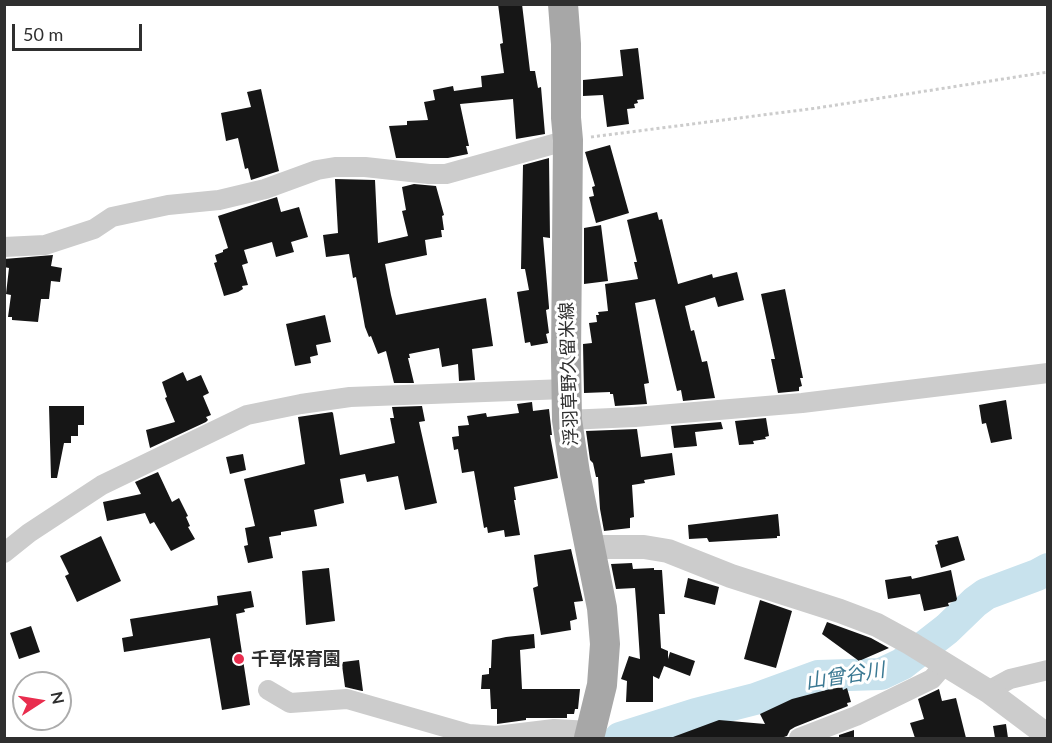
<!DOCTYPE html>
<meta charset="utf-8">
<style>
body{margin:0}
#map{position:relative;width:1052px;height:743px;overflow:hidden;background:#fff;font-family:Lato,sans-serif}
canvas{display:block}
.frame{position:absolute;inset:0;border:6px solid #2f2f2f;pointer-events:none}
.north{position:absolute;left:12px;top:671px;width:60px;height:60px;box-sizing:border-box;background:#fff;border:2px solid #acacac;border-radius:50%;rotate:78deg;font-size:16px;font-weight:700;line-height:24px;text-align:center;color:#2f2f2f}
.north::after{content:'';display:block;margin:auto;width:21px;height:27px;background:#e92d4e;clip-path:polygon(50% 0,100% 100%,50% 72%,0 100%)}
.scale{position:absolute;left:12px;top:24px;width:130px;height:27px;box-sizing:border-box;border:3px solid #2f2f2f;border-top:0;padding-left:8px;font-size:18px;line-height:21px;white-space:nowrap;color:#2f2f2f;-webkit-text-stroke:4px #fff;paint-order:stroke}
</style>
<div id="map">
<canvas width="1052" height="743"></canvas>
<div class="frame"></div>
<div class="north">N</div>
<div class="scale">50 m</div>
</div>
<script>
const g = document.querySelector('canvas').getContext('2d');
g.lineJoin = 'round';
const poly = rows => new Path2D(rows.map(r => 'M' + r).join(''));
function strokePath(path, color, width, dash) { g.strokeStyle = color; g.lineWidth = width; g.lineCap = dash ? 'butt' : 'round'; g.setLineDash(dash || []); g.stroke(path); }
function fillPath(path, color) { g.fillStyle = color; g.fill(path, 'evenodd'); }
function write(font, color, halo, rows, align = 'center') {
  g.font = font + ' Lato,"Noto Sans JP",sans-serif'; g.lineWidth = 6; g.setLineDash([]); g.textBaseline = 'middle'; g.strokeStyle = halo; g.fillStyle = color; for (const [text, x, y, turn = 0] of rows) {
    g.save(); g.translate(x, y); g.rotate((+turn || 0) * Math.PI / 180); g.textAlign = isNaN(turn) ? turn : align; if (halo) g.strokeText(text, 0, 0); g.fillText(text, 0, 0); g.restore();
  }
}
strokePath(poly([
 [620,738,696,714,755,699,818,676,881,674,902,664,947,629,975,602,986,594,1037,575,1048,569]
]), '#c8e2ed', 32);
fillPath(poly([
 [498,4,522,4,530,71,535,71,538,88,541,87,545,134,516,139,513,99,460,104,469,146,466,146,468,154,448,158,396,158,389,126,407,125,407,121,428,120,424,102,435,100,433,90,453,86,454,91,482,87,481,76,504,73,500,44,503,43],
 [638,48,644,99,637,100,638,103,634,104,635,108,627,109,629,124,607,127,603,95,583,96,583,80,623,76,620,50],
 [261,89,279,171,251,180,248,168,245,169,238,138,226,141,221,113,251,107,247,92],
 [610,145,629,213,596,223,589,197,594,196,592,187,595,186,585,152],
 [549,158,550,238,543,237,549,307,549,309,546,310,549,333,546,334,548,343,531,346,530,342,525,343,517,292,529,290,525,269,521,269,523,165],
 [335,179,375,180,378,243,408,236,402,211,406,210,402,187,414,184,436,186,444,215,442,216,444,230,441,230,442,237,425,240,427,255,385,264,391,295,396,315,486,298,493,346,472,349,475,380,459,381,458,364,442,367,439,348,409,354,410,358,408,358,414,383,394,383,386,351,378,354,371,336,369,337,365,327,356,277,353,278,349,254,326,257,323,235,338,233],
 [277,197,281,212,299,207,308,237,291,242,294,252,276,257,272,242,244,250,248,263,242,265,248,285,242,286,243,289,238,292,224,296,214,263,217,262,215,255,223,252,223,250,228,248,218,216],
 [657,212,659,220,662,219,678,284,712,274,713,278,737,272,744,300,718,307,715,297,685,306,691,331,694,330,702,362,707,361,715,398,683,401,681,390,677,391,655,299,635,303,649,383,644,384,647,404,615,406,613,394,610,394,610,392,584,393,583,344,592,343,589,323,597,322,596,315,599,315,598,312,608,311,605,284,638,279,634,262,637,262,627,220],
 [601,225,608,281,584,284,584,228],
 [53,255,51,266,62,268,60,282,51,281,49,299,41,299,38,322,12,320,12,317,8,317,11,295,6,294,9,268,4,267,4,259],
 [785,289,803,378,800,378,802,386,799,387,799,391,778,393,771,359,775,359,761,294],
 [325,315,331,342,316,345,318,355,310,357,311,363,295,366,286,324],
 [183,372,187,381,201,375,209,393,203,396,211,415,206,417,208,420,206,422,150,448,146,430,175,422,165,398,167,397,162,382],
 [1006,400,1012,439,991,443,986,423,982,424,979,405],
 [532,402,533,411,549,409,552,435,550,435,558,478,514,487,516,500,514,500,520,535,505,537,504,530,488,533,487,527,484,528,474,471,462,473,458,449,454,450,452,437,459,436,458,426,469,425,467,416,486,413,487,417,519,413,517,404],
 [49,406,84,406,84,425,78,425,78,436,71,436,71,443,64,443,57,478,51,478],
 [422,406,425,421,419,422,437,503,405,510,398,476,367,482,365,474,340,479,344,503,314,510,317,526,281,532,281,535,269,537,273,558,248,563,244,546,248,545,245,528,255,526,244,479,305,464,298,417,332,412,333,413,340,455,395,443,390,418,394,418,392,407],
 [766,418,769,436,765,437,766,439,753,441,754,444,739,445,735,421],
 [721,422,723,429,695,432,697,446,674,448,671,426],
 [637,429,641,457,672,453,675,475,644,480,645,483,632,485,634,517,630,518,630,528,604,531,600,509,598,477,596,477,593,463,590,460,586,431],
 [243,454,246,470,230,474,226,457],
 [158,472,172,502,179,498,188,516,186,517,190,526,188,527,195,539,171,551,154,522,150,524,145,513,107,521,103,502,141,494,135,482],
 [778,514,780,536,777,536,777,538,709,542,707,538,689,539,688,525],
 [101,536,121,581,77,602,65,576,69,574,60,556],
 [958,536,965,560,941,568,935,545,938,544,937,541],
 [571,549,583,601,574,602,577,619,570,621,571,630,541,635,533,588,538,586,534,555],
 [632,563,633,569,654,568,654,570,662,570,665,614,659,614,661,648,668,651,668,659,670,652,695,661,690,676,664,666,659,679,653,676,653,702,626,702,627,681,621,679,629,656,640,659,637,614,635,588,616,589,611,564],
 [329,568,335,621,306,625,302,571],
 [951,570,957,599,956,601,948,603,949,606,924,611,920,594,888,599,885,580,911,576,912,579],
 [688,578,719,587,715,605,684,597],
 [251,591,254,607,244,609,245,612,236,614,250,705,222,710,210,638,124,652,122,638,133,636,130,619,218,605,217,596],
 [760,600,792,611,776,668,744,659],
 [827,622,871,638,889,648,859,661,822,634],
 [31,626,40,652,19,659,10,633],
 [534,634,535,648,520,650,522,689,580,689,578,709,575,709,574,714,567,714,567,718,526,718,526,720,497,724,497,709,491,709,490,689,481,689,482,675,489,674,489,668,491,668,492,640,506,637],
 [359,660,363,691,362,691,345,687,342,665,343,662],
 [841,683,843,690,847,688,851,702,847,703,848,706,795,727,790,730,787,736,781,738,673,738,673,737,719,720,765,724,760,714,792,699,834,688,834,684],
 [939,689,942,701,956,698,966,738,915,738,910,723,924,719,918,699],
 [1006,724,1008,738,995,738,993,726],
 [854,730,854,738,839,738,839,735]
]), '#161616');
strokePath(poly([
 [591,137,817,108,1048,72]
]), '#ccc', 3, [3, 3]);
strokePath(poly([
 [4,247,45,245,94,229,112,217,168,205,219,200,265,189,317,170,335,167,365,167,429,174,446,174,568,140],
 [567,420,635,417,802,403,1048,373],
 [4,553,29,533,102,485,247,415,301,404,350,397,566,389],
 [268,690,290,703,347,699,469,734,496,736,554,729,591,731],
 [988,691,1010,679,1048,670],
 [799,738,856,716,932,679,945,664]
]), '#ccc', 20);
strokePath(poly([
 [590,547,644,547,668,551,731,576,840,611,877,625,910,643,988,691,1048,736]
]), '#ccc', 24);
strokePath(poly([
 [563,4,566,44,566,118,568,140,566,357,567,420,575,473,602,608,605,644,602,685,589,738]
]), '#a7a7a7', 30);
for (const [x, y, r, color] of [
 [239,659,6,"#e92d4e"]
]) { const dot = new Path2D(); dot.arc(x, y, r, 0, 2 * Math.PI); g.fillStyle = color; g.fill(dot); strokePath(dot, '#fff', 2); }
write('18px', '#2f2f2f', '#fff', [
 ["浮羽草野久留米線",569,374,-92]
]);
write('bold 18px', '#2f2f2f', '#fff', [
 ["千草保育園",251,659]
], 'left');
write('italic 20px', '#3b7993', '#fff', [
 ["山曾谷川",845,676,-9]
]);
</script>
